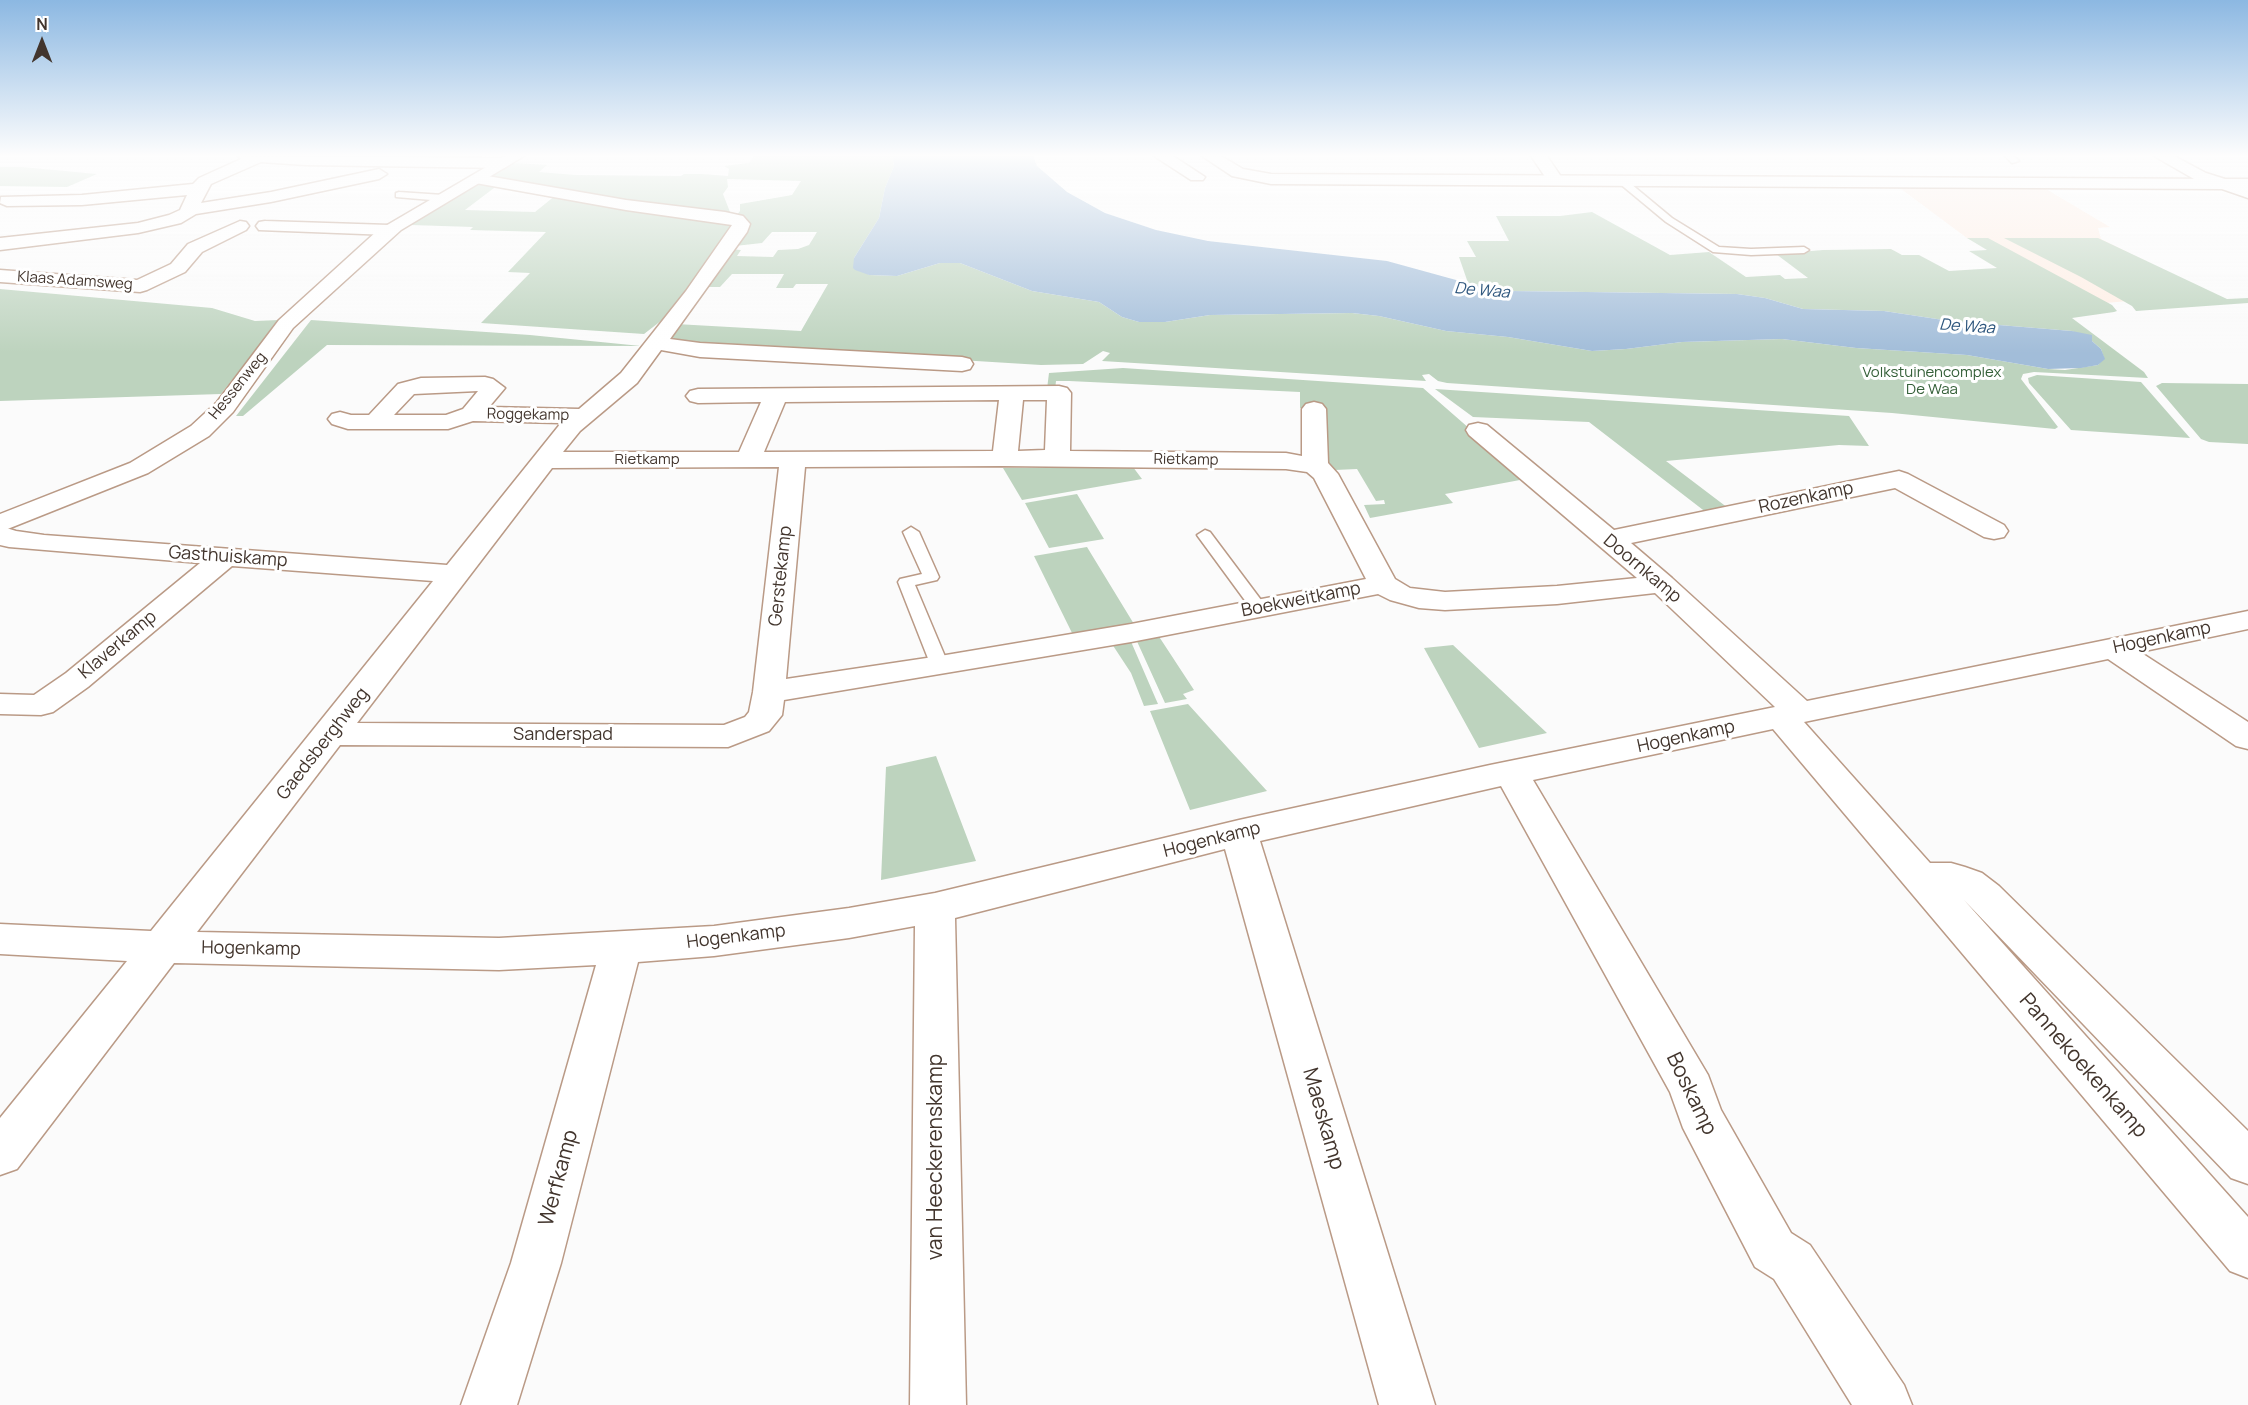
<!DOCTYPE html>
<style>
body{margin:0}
#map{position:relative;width:2248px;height:1405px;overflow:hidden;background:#fbfbfb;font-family:Manrope,sans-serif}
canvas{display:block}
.north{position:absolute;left:12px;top:12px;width:60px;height:60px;-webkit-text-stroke:4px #fff;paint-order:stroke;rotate:0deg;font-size:16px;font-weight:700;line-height:24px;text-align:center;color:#42352d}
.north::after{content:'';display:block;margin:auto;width:21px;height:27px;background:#42352d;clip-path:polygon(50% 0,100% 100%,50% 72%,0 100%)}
</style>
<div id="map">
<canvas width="2248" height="1405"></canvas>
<div class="north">N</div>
</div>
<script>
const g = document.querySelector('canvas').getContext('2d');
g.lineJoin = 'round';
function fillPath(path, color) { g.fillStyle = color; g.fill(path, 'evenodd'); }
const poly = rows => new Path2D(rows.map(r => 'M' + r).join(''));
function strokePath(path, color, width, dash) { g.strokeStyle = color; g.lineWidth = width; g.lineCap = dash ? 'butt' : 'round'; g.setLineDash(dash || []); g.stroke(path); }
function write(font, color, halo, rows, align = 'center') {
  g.font = font + ' Manrope,sans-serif'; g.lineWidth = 6; g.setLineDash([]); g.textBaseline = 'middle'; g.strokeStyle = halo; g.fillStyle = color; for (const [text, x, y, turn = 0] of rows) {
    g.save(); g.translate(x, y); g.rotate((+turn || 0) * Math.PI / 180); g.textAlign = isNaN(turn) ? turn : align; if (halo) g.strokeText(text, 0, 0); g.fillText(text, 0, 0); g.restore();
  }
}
fillPath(poly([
 [1901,189,2046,189,2110,227,2098,228,2101,239,2213,294,2093,304,1967,238]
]), '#feede3');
fillPath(poly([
 [754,156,892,156,894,166,885,188,879,218,854,258,869,275,897,276,940,263,960,263,1032,291,1099,302,1122,317,1139,322,1165,322,1210,315,1352,313,1379,316,1446,331,1508,337,1592,351,1626,349,1682,342,1782,339,1856,348,1967,355,2048,369,2065,370,2098,365,2104,358,2101,349,2092,341,2072,331,1950,321,1884,311,1803,309,1765,298,1737,294,1511,291,1468,283,1459,257,1476,257,1467,241,1509,241,1496,216,1560,216,1592,212,1670,255,1709,252,1746,277,1780,275,1785,279,1808,278,1776,254,1823,250,1891,249,1902,255,1919,255,1949,271,1997,268,1969,251,1987,250,1967,238,1988,238,2112,305,2117,311,2114,312,2072,318,2144,372,2148,378,2034,372,2023,374,2021,379,2058,427,2055,429,1892,413,1447,383,1438,381,1429,374,1422,375,1426,381,1102,361,1110,353,1103,351,1083,364,1041,365,667,342,676,324,801,331,828,284,796,284,793,288,776,288,784,274,732,274,720,287,706,287,729,249,741,250,737,256,773,257,778,250,798,249,809,245,817,232,772,232,762,243,735,246,736,216,740,211,740,204,792,195,801,181,727,179,728,187,723,194,730,212,727,215,630,203,490,177,513,163,547,165,539,172,576,175,681,176,684,174,702,174,728,176,729,169,724,166,749,163],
 [0,167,22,167,97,174,67,187,0,186],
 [481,182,498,185,465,210,535,212,556,195,735,222,728,240,666,317,644,334,481,323,530,273,508,272,546,232,470,230,473,227,411,225],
 [2004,238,2098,238,2227,299,2248,298,2248,303,2136,311,2132,306,2081,277],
 [0,289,212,308,255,321,279,320,221,394,0,401],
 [311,320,530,335,641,346,327,345,243,416,236,416],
 [1123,368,1423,388,1525,477,1519,478,1520,480,1445,494,1453,503,1370,518,1364,505,1385,504,1384,500,1376,501,1357,469,1335,470,1326,464,1321,409,1300,408,1300,392,1069,381,1056,381,1055,390,1047,389,1049,373],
 [2037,375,2141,382,2190,438,2071,430,2029,383,2028,378],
 [2162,383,2248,384,2248,444,2209,442,2201,439,2156,386],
 [1435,389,1849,416,1869,446,1839,445,1666,461,1728,508,1707,513,1589,422,1473,417],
 [1133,467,1142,479,1022,500,1003,468],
 [1077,494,1104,539,1049,548,1025,503],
 [1087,547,1137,629,1074,637,1034,556],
 [1156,632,1194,690,1183,694,1187,699,1165,703,1135,637],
 [1129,637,1158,704,1144,706,1131,673,1110,641],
 [1453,645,1547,733,1479,748,1424,648],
 [1188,704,1267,791,1190,810,1150,711],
 [936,756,976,861,881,880,886,767]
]), '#bdd3be');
fillPath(poly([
 [892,156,1033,156,1037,166,1067,192,1105,213,1156,230,1208,241,1387,261,1467,283,1511,291,1737,294,1765,298,1803,309,1884,311,1950,321,2072,331,2092,335,2092,341,2101,349,2105,359,2098,365,2081,368,2048,369,1967,355,1856,348,1782,339,1682,342,1626,349,1592,351,1508,337,1446,331,1379,316,1352,313,1210,315,1165,322,1139,322,1122,317,1099,302,1032,291,960,263,940,263,897,276,869,275,855,270,853,268,854,258,879,218,885,188,894,166]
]), '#a2bdd9');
const service = poly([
 [2005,156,2014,156,2019,161,2012,163,2005,156],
 [1619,179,1625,179,1672,218,1719,247,1751,249,1804,247,1809,250,1804,253,1751,255,1713,252,1666,222,1619,183,1619,179],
 [399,192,443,195,448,198,443,201,396,197,396,193,399,192],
 [911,527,919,532,939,577,937,580,915,585,949,666,946,670,940,671,934,670,931,666,898,582,900,579,922,574,903,532,911,527],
 [1205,530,1210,532,1264,604,1266,607,1264,610,1252,610,1197,535,1205,530]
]);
const minor = poly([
 [238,156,504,158,512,163,504,168,305,165,261,162,211,184,201,203,271,192,379,169,387,174,379,179,271,202,196,214,181,223,138,233,0,250,0,238,138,223,169,215,180,210,187,195,82,205,7,206,0,203,1,197,82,195,193,184,199,178,241,159,238,156],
 [1154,156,1173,156,1205,177,1203,180,1191,180,1154,156],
 [1531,156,1547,156,1564,181,1562,184,1550,184,1531,156],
 [2154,156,2174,156,2206,173,2225,179,2248,179,2248,189,2224,189,2194,179,2154,156],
 [476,174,626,200,725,212,743,216,750,224,747,232,670,339,700,343,962,357,970,359,973,364,970,369,962,371,700,357,661,350,637,383,580,431,563,452,739,452,761,402,698,403,690,401,686,396,690,391,698,389,1059,386,1067,388,1071,393,1070,451,1286,453,1302,456,1302,409,1306,404,1314,402,1322,404,1326,409,1328,463,1338,474,1395,579,1410,588,1445,592,1557,586,1637,578,1469,435,1466,430,1469,425,1478,423,1487,425,1614,530,1899,471,1908,474,2004,525,2008,531,2004,537,1994,539,1984,537,1895,488,1631,543,1672,578,1807,701,2248,611,2248,629,2140,652,2248,722,2248,749,2236,746,2108,659,1804,722,1930,863,1951,863,1965,867,1982,873,1999,886,2248,1131,2248,1184,2231,1178,1964,900,2248,1217,2248,1278,2230,1271,1773,729,1533,780,1708,1075,1721,1110,1791,1233,1810,1245,1904,1385,1912,1405,1852,1405,1774,1279,1755,1267,1683,1128,1670,1092,1501,786,1260,841,1435,1405,1379,1405,1225,849,955,918,966,1405,910,1405,915,926,849,938,714,956,638,962,561,1263,517,1405,461,1405,511,1263,596,965,499,970,174,963,17,1169,0,1175,0,1118,127,961,0,954,0,924,151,931,433,581,232,566,88,687,53,712,41,715,0,714,0,694,34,695,66,673,200,563,9,547,0,545,0,526,16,531,44,535,447,565,561,423,473,421,448,429,348,429,332,424,328,419,332,414,340,412,351,415,369,415,398,384,421,378,485,377,493,379,505,388,489,407,579,409,621,373,686,291,732,225,626,210,470,182,468,179,476,174],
 [478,391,463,409,446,415,394,415,414,394,478,391],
 [999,400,993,451,764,452,785,402,999,400],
 [1023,400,1047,400,1045,450,1018,451,1023,400],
 [1001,466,1286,469,1307,472,1314,478,1366,579,1131,624,940,656,786,679,805,467,1001,466],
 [779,467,753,692,749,712,745,717,724,725,357,723,552,468,779,467],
 [1655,593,1775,707,1490,765,1239,820,935,893,849,908,714,926,499,938,197,932,340,745,728,747,769,731,782,715,784,700,1131,642,1378,594,1390,600,1419,608,1445,610,1557,604,1655,593],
 [240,221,246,222,249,226,246,230,202,252,185,272,147,290,140,292,0,282,0,270,137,280,171,264,188,244,240,221],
 [265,221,389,225,395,226,398,230,395,234,389,235,259,230,256,226,259,222,265,221]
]);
const tertiary = poly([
 [1202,156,1221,156,1243,169,1271,174,2224,179,2248,187,2248,198,2222,189,1271,184,1232,176,1202,156]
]);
const secondary = poly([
 [505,156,524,156,401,230,293,328,233,412,209,436,148,473,0,532,0,514,130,463,191,426,217,402,279,320,377,231,505,156]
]);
strokePath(service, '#ba9a86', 3);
strokePath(minor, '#ba9a86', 3);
strokePath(tertiary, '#ba9a86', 3);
strokePath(secondary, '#ba9a86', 3);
fillPath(service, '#fff');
fillPath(minor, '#fff');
fillPath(tertiary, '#fff');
fillPath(secondary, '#fff');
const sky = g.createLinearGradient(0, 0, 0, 353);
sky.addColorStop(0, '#8cb8e2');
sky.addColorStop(0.44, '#fdfdfd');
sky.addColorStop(1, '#fdfdfd00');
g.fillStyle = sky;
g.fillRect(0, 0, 2248, 353);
write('15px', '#42352d', '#fff', [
 ["Klaas Adamsweg",75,281,4],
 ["Hessenweg",238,386,-51],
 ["Roggekamp",528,415,1],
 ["Rietkamp",647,460],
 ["Rietkamp",1186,460,1]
]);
write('15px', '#356039', '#fff', [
 ["Volkstuinencomplex",1932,373],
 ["De Waa",1932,390]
]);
write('italic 16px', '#2f577e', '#fff', [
 ["De Waa",1482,291,5],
 ["De Waa",1967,327,4]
]);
write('18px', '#42352d', '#fff', [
 ["Rozenkamp",1806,498,-12],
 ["Gasthuiskamp",228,557,4],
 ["Doornkamp",1642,569,40],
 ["Gerstekamp",781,576,-84],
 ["Boekweitkamp",1301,600,-11],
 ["Hogenkamp",2162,638,-12],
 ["Klaverkamp",118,645,-40],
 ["Sanderspad",563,735],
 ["Hogenkamp",1686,737,-12],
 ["Gaedsberghweg",323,744,-52],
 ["Hogenkamp",1212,840,-14],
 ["Hogenkamp",736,937,-7],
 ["Hogenkamp",251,949,1]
]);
write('21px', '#42352d', '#fff', [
 ["Pannekoekenkamp",2083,1066,49],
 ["Boskamp",1691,1094,64],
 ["Maeskamp",1323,1119,74],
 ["van Heeckerenskamp",936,1157,-90],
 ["Werfkamp",559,1178,-75]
]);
</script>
